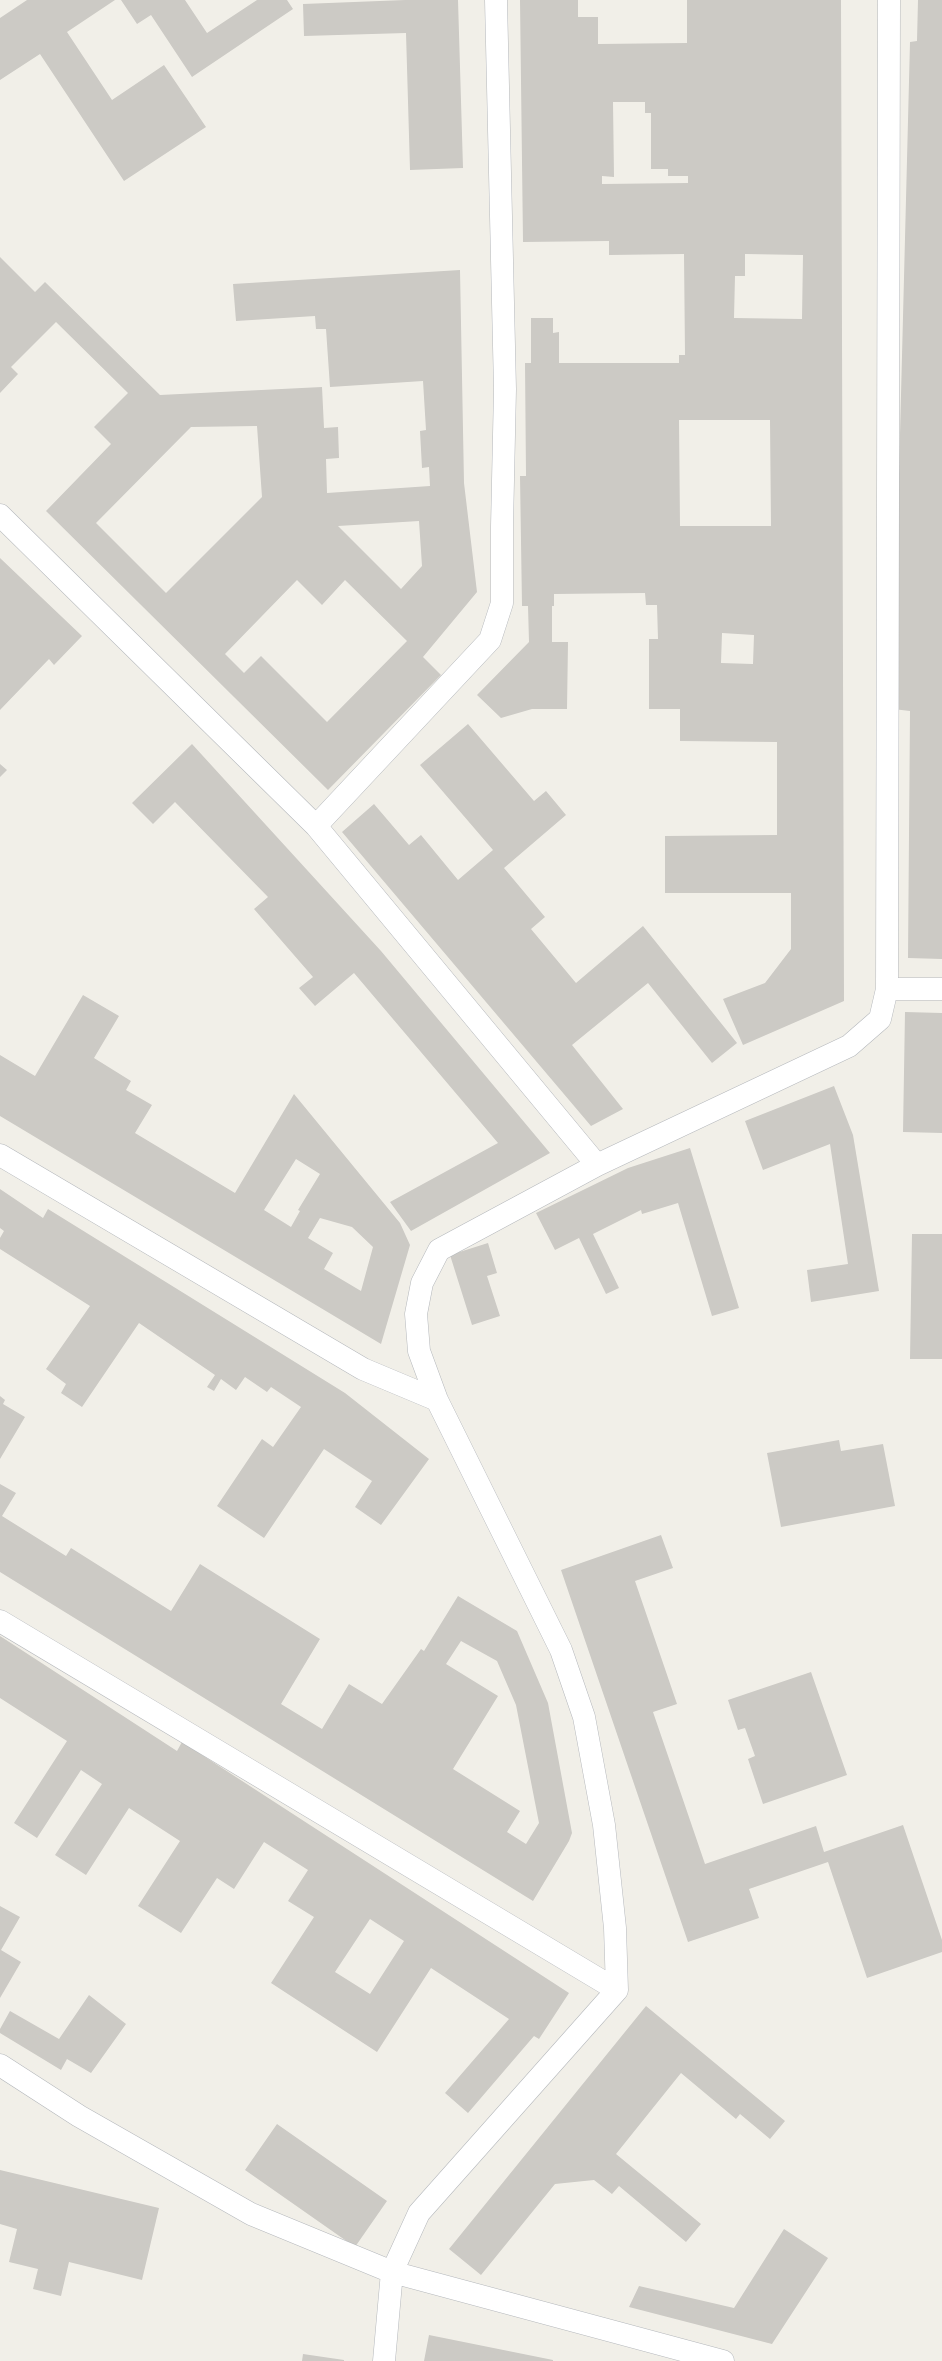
<!DOCTYPE html>
<style>
body{margin:0}
canvas{display:block;background:#f1efe8}
</style>
<canvas width="942" height="2361"></canvas>
<script>
const g = document.querySelector('canvas').getContext('2d');
g.lineJoin = 'round';
function fillPath(path, color) { g.fillStyle = color; g.fill(path, 'evenodd'); }
const poly = rows => new Path2D(rows.map(r => 'M' + r).join(''));
function strokePath(path, color, width, dash) { g.strokeStyle = color; g.lineWidth = width; g.lineCap = dash ? 'butt' : 'round'; g.setLineDash(dash || []); g.stroke(path); }
fillPath(poly([
 [27,0,115,0,67,32,112,100,164,65,206,127,124,181,40,54,0,80,0,18],
 [121,0,185,0,207,33,257,0,287,0,293,9,192,77,151,15,137,24],
 [405,0,458,0,463,168,410,170,406,33,304,36,303,4],
 [520,0,578,0,578,17,598,17,598,44,687,43,687,0,841,0,844,1001,743,1045,723,999,765,983,791,949,791,893,665,893,665,836,777,835,777,742,680,741,680,709,649,709,649,639,658,639,657,605,646,605,645,593,554,594,554,606,552,606,552,642,568,642,567,709,532,709,501,718,477,695,529,642,528,606,522,606,520,476,526,476,525,363,531,363,531,318,553,318,553,333,559,332,559,363,679,363,679,355,685,355,684,254,609,255,609,241,523,242],
 [613,102,645,102,645,113,651,113,651,169,668,169,668,176,688,176,688,183,602,184,602,176,614,177],
 [745,254,803,255,802,319,734,318,735,276,745,276],
 [679,420,770,420,771,526,680,526],
 [722,633,754,635,753,664,721,663],
 [918,0,942,0,942,959,908,958,910,711,893,709,910,42,917,41],
 [0,257,35,292,45,282,160,395,322,387,324,428,338,427,339,458,326,459,327,493,430,486,429,467,422,468,420,431,426,430,423,381,330,387,326,329,316,329,315,316,236,321,233,284,460,270,464,483,477,592,423,657,441,675,328,790,46,511,111,444,94,427,128,393,56,322,11,367,18,374,0,393],
 [257,426,262,497,166,593,96,523,191,427],
 [419,521,422,566,401,589,338,526],
 [297,580,322,605,345,580,407,641,327,722,261,656,244,673,225,654],
 [0,558,82,636,54,665,49,659,0,710],
 [468,724,534,801,546,791,566,815,504,868,545,917,531,929,576,983,643,926,737,1043,712,1063,648,983,572,1045,623,1109,591,1126,342,832,374,804,409,845,421,835,458,880,493,850,420,765],
 [192,744,381,951,550,1153,411,1231,390,1202,498,1143,354,973,315,1006,299,988,313,977,254,909,268,897,175,802,153,824,132,803],
 [0,764,7,770,0,777],
 [83,995,119,1016,94,1058,131,1081,126,1090,152,1105,135,1133,235,1193,294,1094,400,1223,410,1245,381,1344,0,1116,0,1055,35,1076],
 [296,1159,320,1174,298,1210,300,1211,291,1227,264,1210],
 [320,1218,352,1227,373,1247,361,1291,324,1269,333,1253,308,1238],
 [905,1012,942,1013,942,1133,903,1132],
 [834,1086,853,1135,879,1291,811,1302,807,1270,848,1264,830,1144,763,1170,745,1121],
 [690,1148,739,1308,712,1316,678,1203,642,1214,641,1210,593,1234,619,1288,606,1294,579,1238,555,1250,536,1213,628,1168],
 [0,1189,43,1218,48,1209,345,1393,429,1459,381,1525,355,1507,372,1481,324,1449,264,1538,217,1506,262,1439,273,1447,301,1407,271,1387,267,1392,245,1377,236,1390,221,1379,214,1391,207,1387,215,1375,139,1323,82,1407,61,1393,66,1384,46,1369,90,1306,0,1249,0,1238,4,1231,0,1228],
 [912,1234,942,1234,942,1359,910,1359],
 [488,1243,497,1273,487,1276,500,1316,472,1325,450,1255],
 [0,1396,5,1400,3,1404,25,1417,0,1459],
 [839,1440,841,1451,883,1444,895,1506,781,1527,767,1453],
 [0,1484,16,1493,2,1516,66,1556,71,1548,171,1611,200,1564,320,1639,281,1704,322,1729,349,1684,382,1704,421,1649,424,1651,458,1596,517,1631,548,1703,572,1833,569,1841,533,1901,0,1572],
 [461,1641,497,1661,516,1705,539,1823,526,1844,507,1832,520,1811,453,1769,498,1696,446,1664],
 [661,1535,673,1568,635,1581,677,1704,653,1712,705,1864,816,1826,824,1852,903,1825,942,1940,942,1952,867,1978,828,1862,749,1889,759,1918,688,1942,561,1570],
 [0,1636,177,1751,182,1742,569,1993,539,2039,534,2036,468,2113,445,2093,509,2019,431,1968,377,2052,271,1983,314,1917,288,1901,308,1870,264,1842,234,1889,217,1878,181,1933,138,1906,180,1841,129,1808,86,1875,55,1855,102,1784,81,1770,37,1838,14,1823,67,1741,0,1698],
 [370,1919,404,1941,370,1994,335,1972],
 [811,1672,847,1775,763,1804,748,1759,755,1756,745,1728,738,1730,728,1700],
 [0,1906,20,1917,1,1950,21,1962,0,1998],
 [89,1995,126,2024,91,2073,67,2059,61,2070,0,2033,0,2029,10,2011,59,2039],
 [646,2006,785,2121,770,2139,740,2114,736,2119,681,2073,616,2154,701,2224,686,2242,619,2186,612,2194,594,2180,555,2184,481,2275,449,2249],
 [277,2124,387,2201,355,2247,245,2170],
 [0,2170,159,2208,142,2280,69,2262,61,2296,33,2289,38,2269,9,2262,17,2229,0,2224],
 [784,2229,828,2258,772,2344,629,2307,639,2286,734,2308],
 [429,2335,553,2360,553,2361,424,2361],
 [303,2354,344,2360,344,2361,302,2361]
]), '#cccac5');
const minor = poly([
 [0,515,316,826,597,1165],
 [316,826,490,640,502,603,502,526,505,389,496,0],
 [887,989,942,989],
 [0,1155,363,1369,437,1400],
 [0,1621,617,1990],
 [0,2065,79,2116,251,2214,392,2272,723,2361],
 [384,2361,392,2272,419,2213,617,1990,615,1928,604,1825,584,1717,561,1650,437,1400,419,1351,416,1314,422,1283,439,1250,597,1165,849,1046,880,1019,887,989,889,0]
]);
strokePath(minor, '#b5b8bc', 23);
strokePath(minor, '#fff', 22);
</script>
